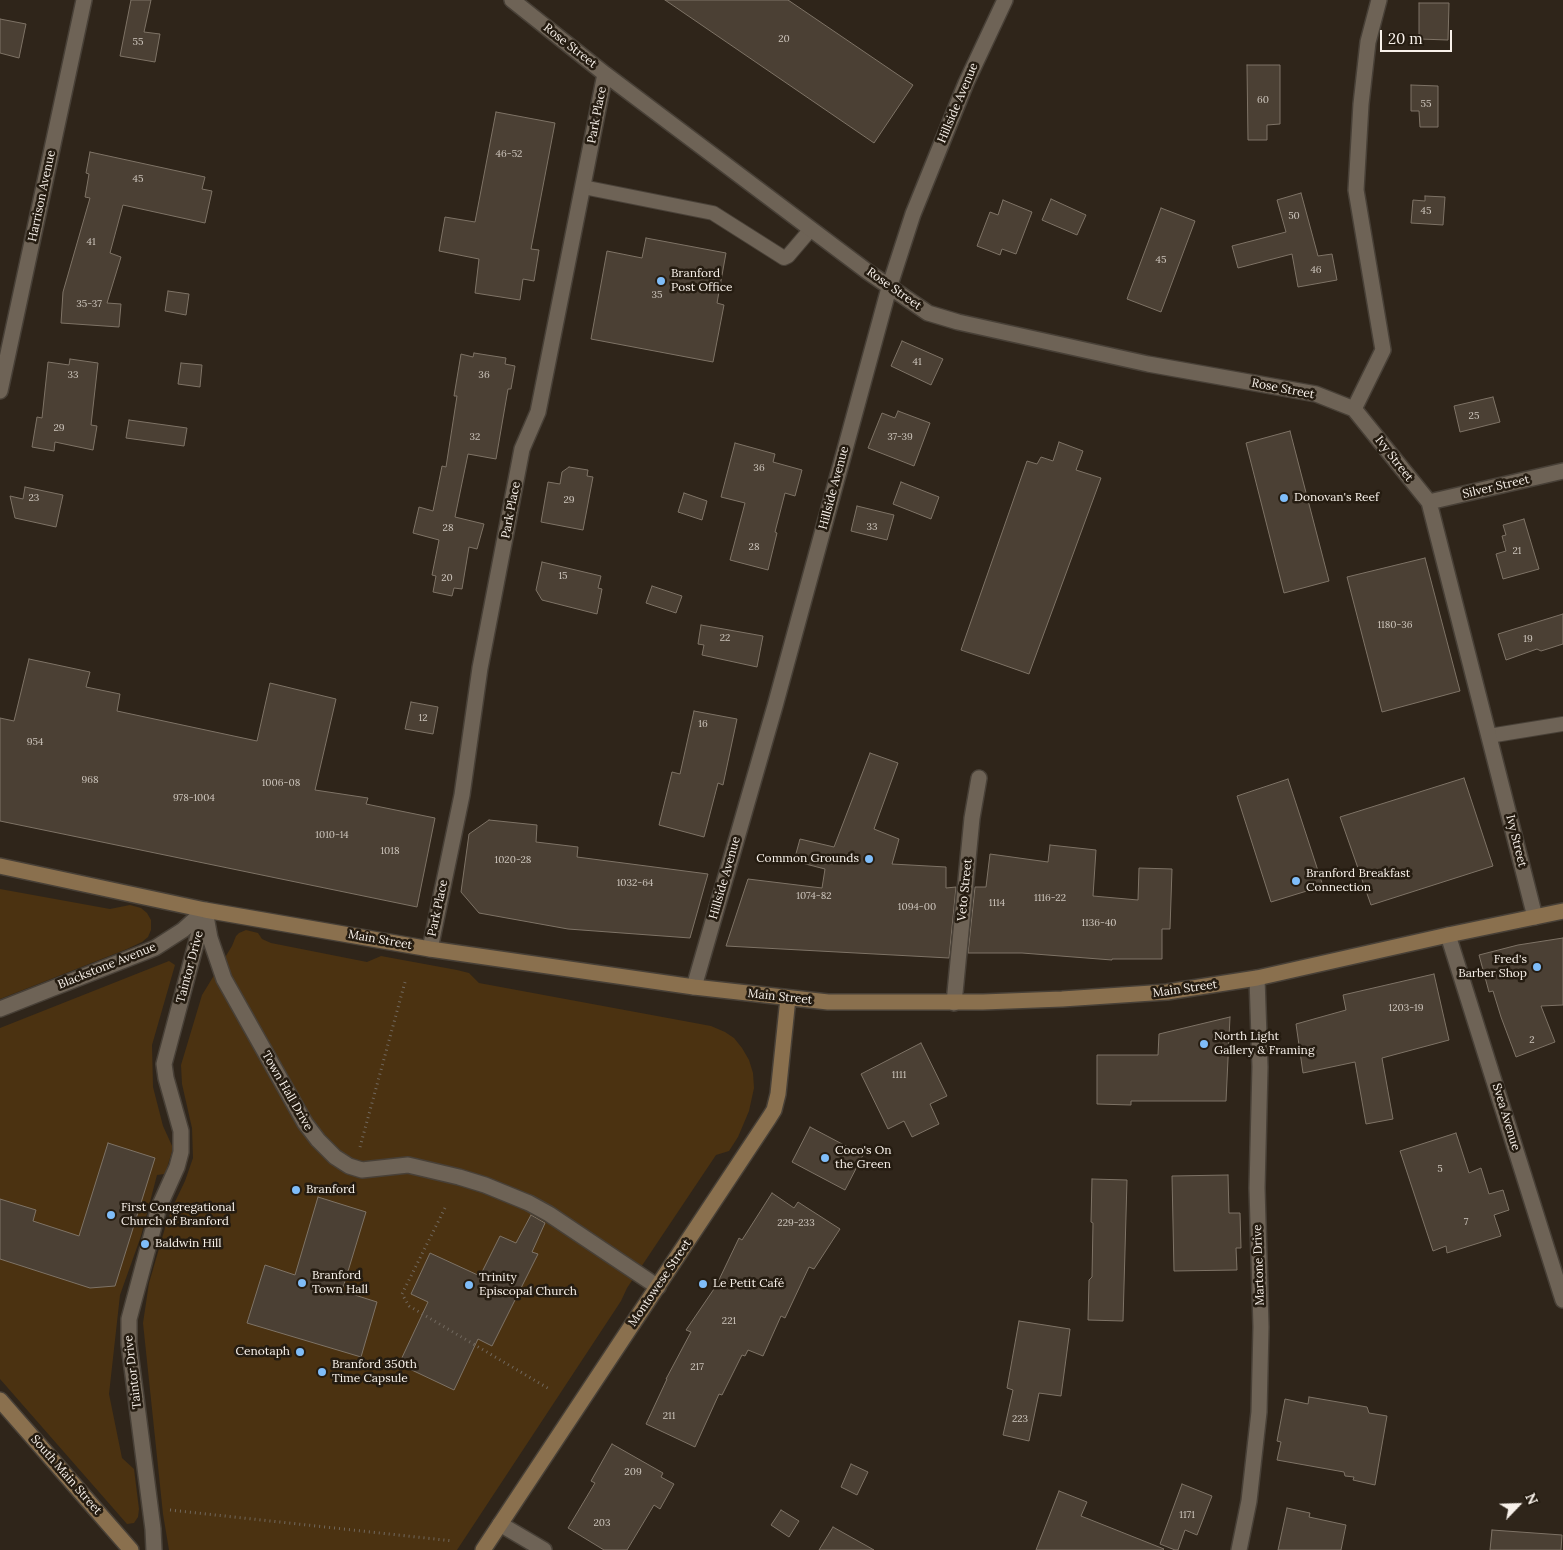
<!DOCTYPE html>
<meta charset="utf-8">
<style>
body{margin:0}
#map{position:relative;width:1563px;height:1550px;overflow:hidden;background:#2f251a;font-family:Lora,serif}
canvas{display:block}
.north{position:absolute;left:1493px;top:1480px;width:50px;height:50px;-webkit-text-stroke:4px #251c11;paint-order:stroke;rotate:66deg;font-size:14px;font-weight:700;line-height:20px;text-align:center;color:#f8f1ea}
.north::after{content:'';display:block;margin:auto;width:18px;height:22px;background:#f8f1ea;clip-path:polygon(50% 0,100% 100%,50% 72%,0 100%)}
.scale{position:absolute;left:1380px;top:30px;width:72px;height:22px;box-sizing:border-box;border:2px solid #f8f1ea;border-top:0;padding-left:6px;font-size:15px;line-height:18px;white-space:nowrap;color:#f8f1ea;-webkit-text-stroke:4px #251c11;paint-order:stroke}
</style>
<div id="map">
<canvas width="1563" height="1550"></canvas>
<div class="north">N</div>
<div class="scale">20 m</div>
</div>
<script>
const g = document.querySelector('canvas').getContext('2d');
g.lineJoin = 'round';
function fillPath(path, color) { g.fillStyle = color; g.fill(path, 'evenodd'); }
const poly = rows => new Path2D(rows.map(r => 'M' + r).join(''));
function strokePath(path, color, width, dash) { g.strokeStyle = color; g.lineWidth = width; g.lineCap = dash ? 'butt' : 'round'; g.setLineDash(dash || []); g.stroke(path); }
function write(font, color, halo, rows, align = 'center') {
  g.font = font + ' Lora,serif'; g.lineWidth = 5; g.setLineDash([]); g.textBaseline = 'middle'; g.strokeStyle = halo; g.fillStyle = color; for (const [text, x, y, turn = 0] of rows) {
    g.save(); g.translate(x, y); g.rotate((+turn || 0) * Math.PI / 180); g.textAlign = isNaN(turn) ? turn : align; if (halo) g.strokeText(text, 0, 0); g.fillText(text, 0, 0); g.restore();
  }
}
fillPath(poly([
 [0,889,110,909,130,905,141,908,147,913,151,920,151,930,148,937,142,942,127,949,0,999],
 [246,930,258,933,262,939,271,943,367,962,381,956,457,970,469,973,479,983,711,1026,725,1032,734,1038,742,1048,749,1060,753,1073,754,1088,749,1111,738,1137,729,1151,716,1155,627,1288,621,1301,457,1550,169,1550,163,1514,143,1323,149,1283,165,1228,173,1206,185,1181,193,1158,192,1128,182,1084,181,1065,202,995,232,946,236,936,239,933],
 [169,961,175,965,152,1045,153,1087,163,1126,173,1148,166,1171,164,1174,157,1175,141,1236,120,1295,109,1394,122,1458,134,1469,139,1509,138,1517,134,1523,127,1524,0,1379,0,1028]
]), '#4b3211');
const building = poly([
 [131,0,151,0,144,32,160,34,155,62,120,56,131,0],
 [665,0,788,0,913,85,874,143,665,0],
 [1419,3,1449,3,1448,40,1419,39,1419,3],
 [0,19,26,24,19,58,0,53,0,19],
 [1247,65,1280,65,1280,124,1267,125,1267,140,1248,140,1247,65],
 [1411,85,1438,86,1438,127,1420,127,1419,111,1411,111,1411,85],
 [496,112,555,123,531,249,539,250,534,281,523,279,520,300,475,293,479,259,439,251,445,217,475,222,496,112],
 [90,152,205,177,202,189,212,191,205,223,123,205,110,253,121,257,107,303,121,304,119,327,61,323,63,292,90,198,85,197,89,174,86,173,90,152],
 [1301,193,1318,256,1332,254,1337,280,1298,287,1292,254,1238,268,1232,246,1286,232,1277,200,1301,193],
 [1425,196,1445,197,1443,225,1411,223,1413,200,1425,201,1425,196],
 [1051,199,1086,215,1077,235,1042,220,1051,199],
 [1003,200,1032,212,1016,254,1002,249,1000,255,977,246,990,212,998,215,1003,200],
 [1161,208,1195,221,1161,312,1127,299,1161,208],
 [646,238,726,253,717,303,724,305,713,362,591,339,607,251,642,258,646,238],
 [168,291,189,294,186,315,165,311,168,291],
 [902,341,943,359,931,385,891,366,902,341],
 [474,353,506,358,505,364,515,366,511,389,508,389,496,459,468,454,455,517,484,524,477,549,469,547,462,589,454,588,452,596,433,592,436,576,432,575,439,540,413,533,419,507,433,511,442,466,446,467,457,396,454,396,461,354,473,357,474,353],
 [70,359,98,363,91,425,97,426,93,450,55,442,54,451,32,447,37,417,42,418,48,362,69,365,70,359],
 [181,363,202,365,200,387,178,384,181,363],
 [1493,397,1500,422,1460,432,1454,406,1493,397],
 [898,411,930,423,914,466,868,448,882,413,895,418,898,411],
 [129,420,187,428,184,446,126,438,129,420],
 [1290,431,1329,581,1284,593,1246,443,1290,431],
 [1059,442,1083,451,1076,470,1101,478,1029,674,961,650,1027,461,1037,464,1041,457,1053,461,1059,442],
 [735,443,775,454,773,462,802,470,795,496,785,493,775,532,777,533,768,570,730,560,745,503,721,497,735,443],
 [569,467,588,470,587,476,593,477,583,530,541,522,548,482,560,484,562,472,569,467],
 [901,482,939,497,931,519,893,504,901,482],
 [25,487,63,495,56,527,15,518,10,496,23,499,25,487],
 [684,493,707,501,702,520,678,512,684,493],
 [857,506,894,515,887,540,851,531,857,506],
 [1524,519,1539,569,1503,579,1496,554,1506,551,1502,536,1506,535,1503,525,1524,519],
 [1425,558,1460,691,1382,712,1347,577,1425,558],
 [542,562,601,576,598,588,602,589,597,614,542,600,536,590,542,562],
 [652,586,682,596,676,613,646,603,652,586],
 [1563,614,1563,644,1541,651,1537,649,1506,660,1498,634,1563,614],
 [701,625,763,636,757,667,702,655,704,645,698,644,701,625],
 [29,659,90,672,86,687,120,694,117,711,257,741,270,683,336,699,315,790,368,798,366,804,435,818,417,907,0,821,0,718,14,721,29,659],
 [411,702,438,707,433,734,405,729,411,702],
 [694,711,737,719,723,785,718,783,704,837,659,825,672,772,680,774,694,711],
 [870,753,898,763,874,829,899,839,892,864,946,867,946,888,956,887,949,958,726,946,748,879,822,888,825,869,794,861,800,839,834,847,870,753],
 [1464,778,1493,866,1371,905,1340,817,1464,778],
 [1288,779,1323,886,1271,902,1237,796,1288,779],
 [489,820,537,825,536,842,578,847,577,857,708,874,690,938,568,929,479,913,461,892,469,834,489,820],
 [1050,845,1096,850,1093,896,1138,900,1139,868,1172,869,1170,929,1162,929,1162,959,1112,959,1112,960,1022,953,968,953,975,887,986,887,990,854,1048,862,1050,845],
 [1563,938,1563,1005,1541,1006,1555,1042,1516,1057,1501,1017,1493,991,1489,992,1479,955,1518,945,1563,938],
 [1434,974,1449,1040,1382,1058,1393,1119,1366,1124,1355,1062,1303,1073,1296,1024,1346,1010,1343,995,1434,974],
 [1230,1017,1226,1101,1131,1101,1131,1105,1097,1104,1097,1055,1158,1055,1159,1034,1230,1017],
 [921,1043,947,1096,930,1104,939,1124,912,1137,904,1121,888,1129,861,1074,921,1043],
 [810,1127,863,1155,845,1190,792,1162,810,1127],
 [1456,1133,1469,1173,1481,1168,1489,1194,1503,1190,1509,1210,1494,1215,1501,1236,1447,1253,1446,1246,1433,1251,1400,1151,1456,1133],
 [108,1143,155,1158,115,1286,90,1288,0,1259,0,1199,36,1210,33,1221,79,1236,108,1143],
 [1228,1175,1229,1213,1240,1213,1241,1248,1236,1248,1237,1270,1174,1271,1172,1176,1228,1175],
 [1092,1179,1127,1180,1123,1321,1088,1320,1089,1280,1092,1277,1093,1223,1091,1222,1092,1179],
 [772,1193,794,1208,798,1202,840,1229,814,1269,809,1267,785,1318,781,1316,763,1356,748,1350,745,1356,742,1355,722,1395,719,1394,695,1447,646,1424,667,1379,666,1379,691,1332,686,1330,716,1286,739,1238,742,1240,772,1193],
 [318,1197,366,1212,342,1291,377,1302,361,1357,247,1323,265,1265,295,1275,318,1197],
 [531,1215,545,1223,532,1252,538,1254,492,1346,478,1339,454,1390,399,1364,428,1302,411,1294,430,1253,480,1276,500,1236,516,1243,531,1215],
 [1019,1321,1070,1329,1061,1396,1039,1393,1029,1441,1003,1435,1013,1390,1007,1388,1019,1321],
 [1309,1397,1367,1407,1369,1413,1387,1416,1375,1485,1353,1480,1354,1477,1345,1476,1344,1472,1277,1460,1281,1442,1277,1441,1285,1399,1308,1404,1309,1397],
 [612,1444,663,1473,661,1477,674,1484,660,1509,654,1505,627,1550,604,1550,568,1528,595,1483,591,1481,612,1444],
 [851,1464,868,1472,857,1495,841,1487,851,1464],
 [1182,1484,1212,1496,1197,1535,1185,1530,1178,1550,1175,1550,1160,1544,1182,1484],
 [1059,1491,1087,1502,1081,1516,1164,1549,1163,1550,1036,1550,1059,1491],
 [1287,1508,1310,1513,1309,1517,1346,1525,1341,1550,1278,1550,1287,1508],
 [781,1510,799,1521,789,1537,771,1525,781,1510],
 [833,1527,874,1550,819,1550,833,1527],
 [1492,1530,1562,1535,1561,1550,1490,1550,1492,1530]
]);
fillPath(building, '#4b4034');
strokePath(building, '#7e7366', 1);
const lane = poly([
 [583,187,713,213,784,258,788,256,811,229],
 [1489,736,1563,724]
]);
const street = poly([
 [512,0,605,74,868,272,928,313,958,322,1148,364,1316,394,1354,409],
 [1379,0,1368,42,1361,104,1356,190,1383,350,1354,409,1429,502,1535,917],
 [0,391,84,0],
 [1429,502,1563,471],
 [206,916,210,938,224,979,305,1123,318,1140,335,1157,349,1166,362,1170,408,1165,459,1177,485,1185,529,1203,549,1214,658,1287],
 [1448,935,1563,1300],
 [430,949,462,795,480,668,522,449,538,412,605,74],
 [694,987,775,706,889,288,913,214,966,83,1005,0],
 [954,1003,972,818,979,778],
 [0,1009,155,948,183,930,204,911],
 [500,1524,544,1550],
 [154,1550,153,1529,129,1344,129,1319,159,1207,177,1167,181,1152,181,1131,166,1078,164,1064,205,910],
 [1239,1550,1249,1501,1259,1412,1261,1327,1257,1188,1260,1067,1257,978]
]);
const secondary = poly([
 [0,866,205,910,430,949,694,987,828,1002,983,1002,1062,999,1167,992,1257,978,1448,935,1563,911],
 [0,1400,131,1550],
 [483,1550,769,1118,774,1110,778,1094,788,998]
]);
strokePath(lane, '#484037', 16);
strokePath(street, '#484037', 18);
strokePath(secondary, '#484037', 18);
strokePath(poly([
 [360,1147,405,982],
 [445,1208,402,1294,409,1306,551,1390],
 [170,1510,453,1541]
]), '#71685e', 3, [1, 4]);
strokePath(lane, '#6e6356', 14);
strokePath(street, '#6e6356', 15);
strokePath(secondary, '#8a704e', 15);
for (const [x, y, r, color] of [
 [661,281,5,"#7fbdf9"],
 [1284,498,5,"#7fbdf9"],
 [869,859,5,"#7fbdf9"],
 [1296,881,5,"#7fbdf9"],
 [1537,967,5,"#7fbdf9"],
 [1204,1044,5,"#7fbdf9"],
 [825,1158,5,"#7fbdf9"],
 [296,1190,5,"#7fbdf9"],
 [111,1215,5,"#7fbdf9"],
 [145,1244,5,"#7fbdf9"],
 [302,1283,5,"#7fbdf9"],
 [703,1284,5,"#7fbdf9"],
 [469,1285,5,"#7fbdf9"],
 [300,1352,5,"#7fbdf9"],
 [322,1372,5,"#7fbdf9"]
]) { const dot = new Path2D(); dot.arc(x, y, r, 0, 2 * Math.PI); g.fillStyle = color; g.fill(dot); strokePath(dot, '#251c11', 2); }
write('10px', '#cdc5bc', null, [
 ["20",784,39],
 ["55",138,42],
 ["60",1263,100],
 ["55",1426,104],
 ["46-52",509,154],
 ["45",138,179],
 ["45",1426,211],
 ["50",1294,216],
 ["41",91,242],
 ["45",1161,260],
 ["46",1316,270],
 ["35",657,295],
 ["35-37",89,304],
 ["41",917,362],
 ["33",73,375],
 ["36",484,375],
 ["25",1474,416],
 ["29",59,428],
 ["32",475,437],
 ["37-39",900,437],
 ["36",759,468],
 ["23",34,498],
 ["29",569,500],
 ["33",872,527],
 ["28",448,528],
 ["28",754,547],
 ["21",1517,551],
 ["15",563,576],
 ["20",447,578],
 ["1180-36",1395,625],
 ["22",725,638],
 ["19",1528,639],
 ["12",423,718],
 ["16",703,724],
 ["954",35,742],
 ["968",90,780],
 ["1006-08",281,783],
 ["978-1004",194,798],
 ["1010-14",332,835],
 ["1018",390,851],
 ["1020-28",513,860],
 ["1032-64",635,883],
 ["1074-82",814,896],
 ["1116-22",1050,898],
 ["1114",997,903],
 ["1094-00",917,907],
 ["1136-40",1099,923],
 ["1203-19",1406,1008],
 ["2",1532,1040],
 ["1111",899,1075],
 ["5",1440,1169],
 ["7",1466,1222],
 ["229-233",796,1223],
 ["221",729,1321],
 ["217",697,1367],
 ["211",669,1416],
 ["223",1020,1419],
 ["209",633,1472],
 ["1171",1187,1515],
 ["203",602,1523]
]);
write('12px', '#f8f1ea', '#251c11', [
 ["Rose Street",570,46,38],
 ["Hillside Avenue",958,103,-67],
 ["Park Place",597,115,-79],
 ["Harrison Avenue",42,196,-78],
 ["Rose Street",894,289,35],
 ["Rose Street",1283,389,11],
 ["Ivy Street",1394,459,52],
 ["Silver Street",1496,487,-13],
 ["Hillside Avenue",834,488,-75],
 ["Park Place",511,510,-79],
 ["Ivy Street",1516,841,76],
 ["Hillside Avenue",725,878,-74],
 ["Veto Street",965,890,-84],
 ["Park Place",438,908,-78],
 ["Main Street",380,940,10],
 ["Blackstone Avenue",107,966,-22],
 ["Taintor Drive",190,967,-75],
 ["Main Street",1185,989,-8],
 ["Main Street",780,997,6],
 ["Town Hall Drive",287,1091,60],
 ["Svea Avenue",1506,1117,73],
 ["Martone Drive",1259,1265,-92],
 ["Montowese Street",660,1283,-56],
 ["Taintor Drive",133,1372,-97],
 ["South Main Street",66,1475,49]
]);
write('12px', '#f8f1ea', '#251c11', [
 ["Branford",671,274],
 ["Post Office",671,288],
 ["Donovan's Reef",1294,498],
 ["Common Grounds",859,859,"right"],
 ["Branford Breakfast",1306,874],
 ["Connection",1306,888],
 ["Fred's",1527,960,"right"],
 ["Barber Shop",1527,974,"right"],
 ["North Light",1214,1037],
 ["Gallery & Framing",1214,1051],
 ["Coco's On",835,1151],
 ["the Green",835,1165],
 ["Branford",306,1190],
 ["First Congregational",121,1208],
 ["Church of Branford",121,1222],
 ["Baldwin Hill",155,1244],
 ["Branford",312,1276],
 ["Town Hall",312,1290],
 ["Trinity",479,1278],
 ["Episcopal Church",479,1292],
 ["Le Petit Café",713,1284],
 ["Cenotaph",290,1352,"right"],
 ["Branford 350th",332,1365],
 ["Time Capsule",332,1379]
], 'left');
</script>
